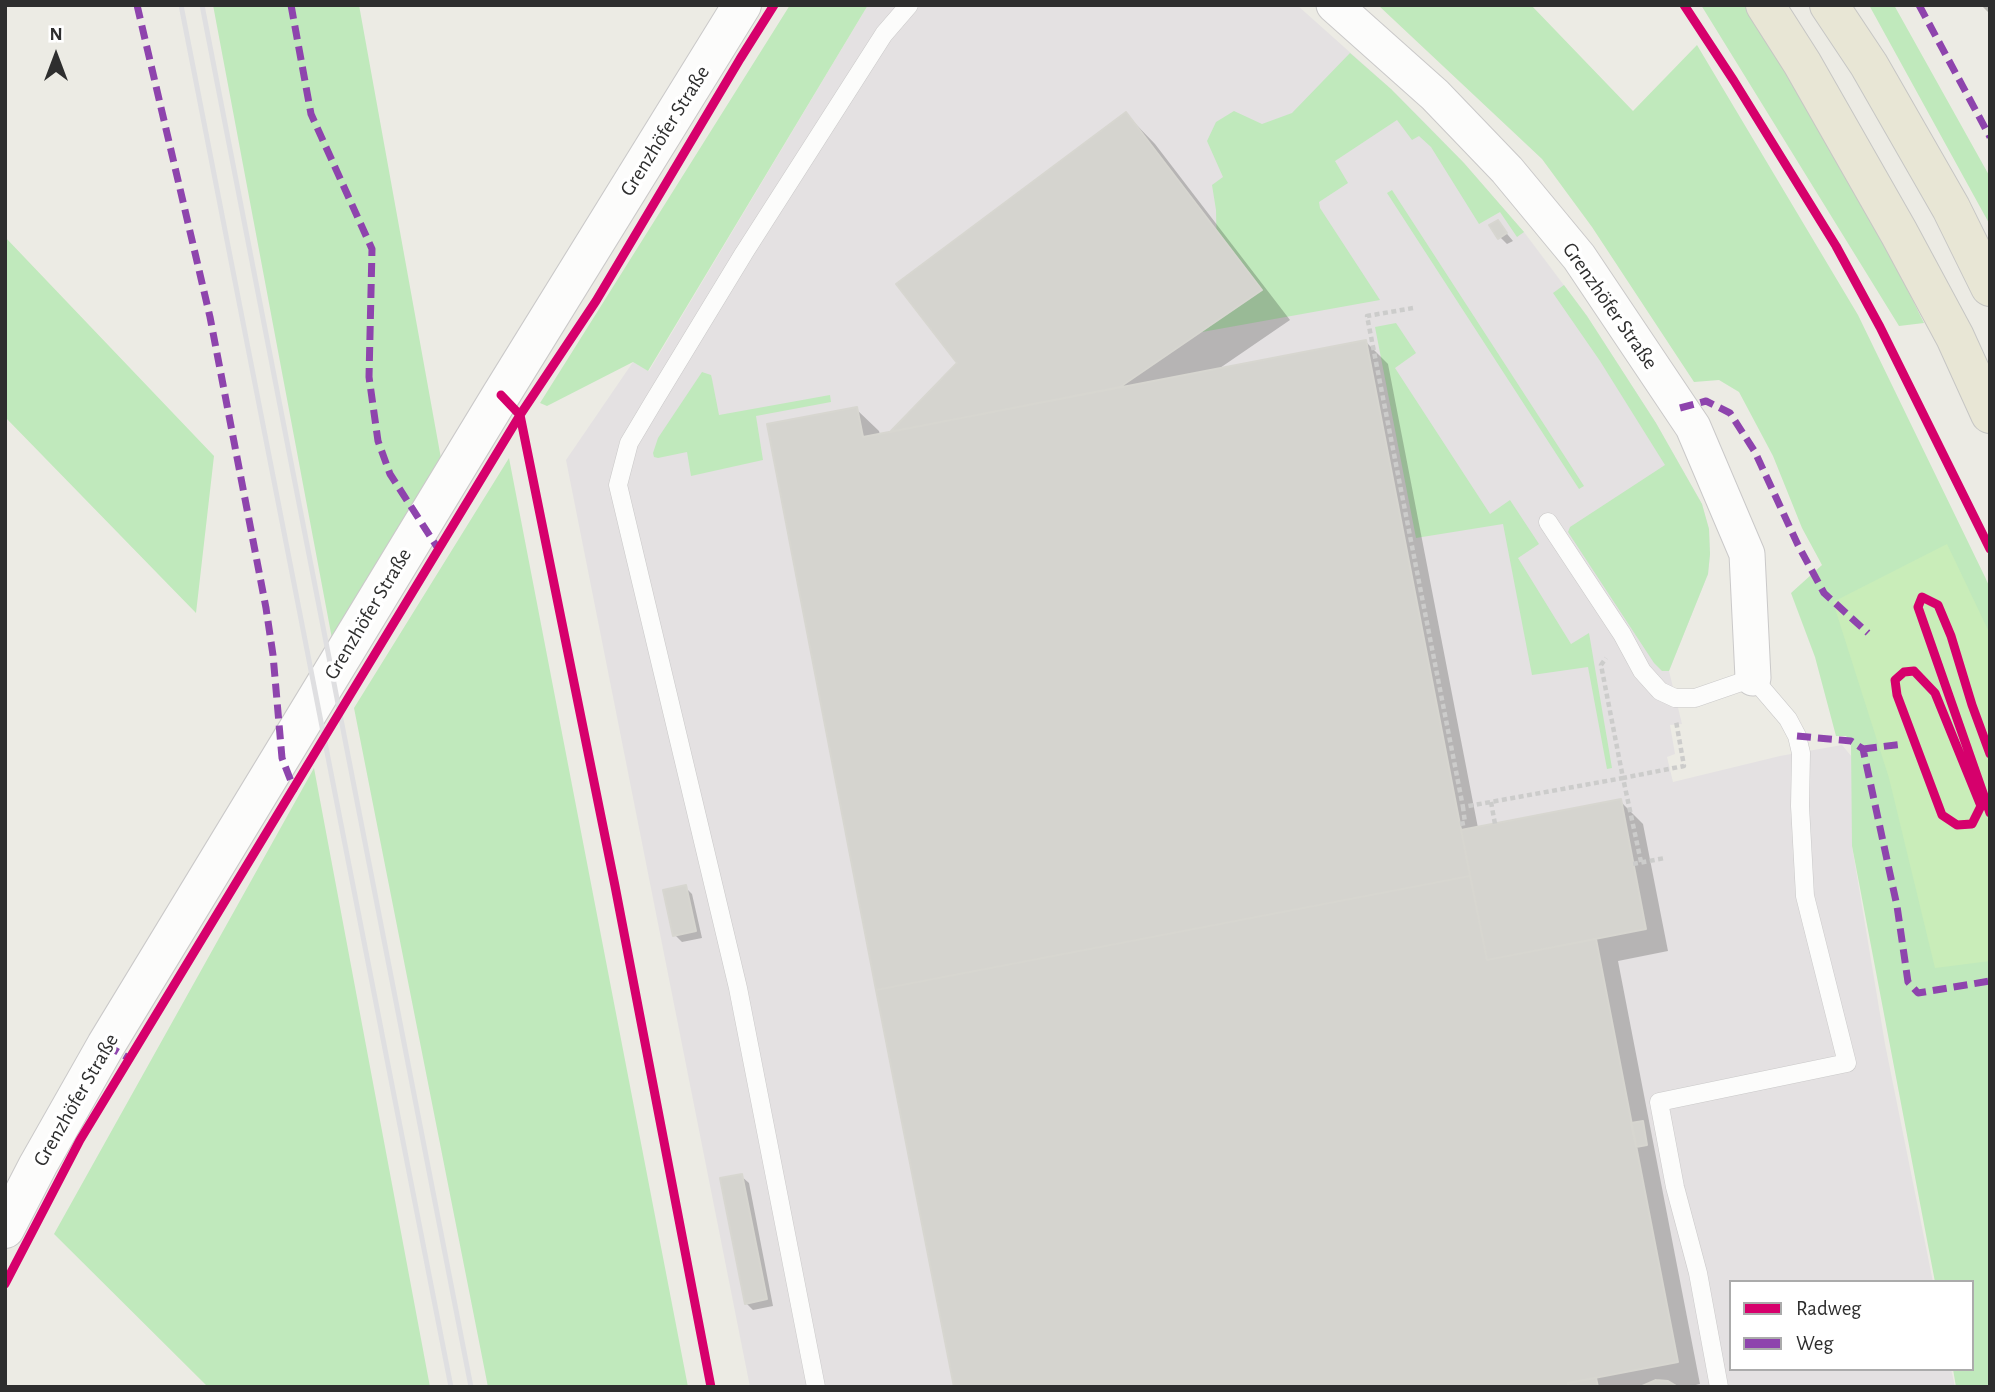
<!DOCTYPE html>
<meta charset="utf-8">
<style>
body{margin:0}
#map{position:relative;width:1995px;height:1392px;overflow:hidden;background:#ecebe4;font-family:"Alegreya Sans",sans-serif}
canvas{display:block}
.frame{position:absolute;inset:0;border:7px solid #2e2e2e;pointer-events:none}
.legend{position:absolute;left:1729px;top:1280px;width:245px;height:91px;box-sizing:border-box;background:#fff;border:2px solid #ababab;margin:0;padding:9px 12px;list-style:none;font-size:21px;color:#2e2e2e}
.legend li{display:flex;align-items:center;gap:14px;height:35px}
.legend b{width:35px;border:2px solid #ababab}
.north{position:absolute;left:21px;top:21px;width:70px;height:70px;-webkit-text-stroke:5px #fff;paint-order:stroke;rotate:0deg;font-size:19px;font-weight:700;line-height:28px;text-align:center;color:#2e2e2e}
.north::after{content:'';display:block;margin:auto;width:24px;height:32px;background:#2e2e2e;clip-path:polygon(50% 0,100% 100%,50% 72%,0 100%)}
</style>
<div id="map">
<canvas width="1995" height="1392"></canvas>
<div class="frame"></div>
<ul class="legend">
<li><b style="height:9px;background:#d6006c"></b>Radweg</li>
<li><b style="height:9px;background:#8e44ad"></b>Weg</li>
</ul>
<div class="north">N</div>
</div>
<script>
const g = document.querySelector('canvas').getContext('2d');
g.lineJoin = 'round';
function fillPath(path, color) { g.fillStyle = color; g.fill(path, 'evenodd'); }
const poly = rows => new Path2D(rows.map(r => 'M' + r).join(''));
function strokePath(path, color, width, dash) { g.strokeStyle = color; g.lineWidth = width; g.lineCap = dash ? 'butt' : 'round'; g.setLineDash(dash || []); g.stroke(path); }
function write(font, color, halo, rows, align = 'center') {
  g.font = font + ' "Alegreya Sans",sans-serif'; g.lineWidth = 7; g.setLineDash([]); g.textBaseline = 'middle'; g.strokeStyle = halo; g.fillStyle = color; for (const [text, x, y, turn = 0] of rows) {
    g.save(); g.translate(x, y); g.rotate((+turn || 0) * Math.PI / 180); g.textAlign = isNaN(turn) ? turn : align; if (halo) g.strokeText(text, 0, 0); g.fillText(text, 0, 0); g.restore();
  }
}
fillPath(poly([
 [868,5,1297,5,1391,89,1428,126,1464,163,1524,232,1587,316,1656,423,1702,504,1709,529,1710,554,1708,574,1669,671,1682,724,1670,725,1675,754,1667,757,1673,782,1780,756,1842,745,1852,757,1852,846,1885,1044,1933,1282,1731,1282,1731,1369,1951,1369,1955,1387,750,1387,566,460,633,362,649,371]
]), '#e4e1e2');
fillPath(poly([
 [213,5,359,5,442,464,333,644],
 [790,5,868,5,648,371,633,362,547,406,540,403],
 [1378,5,1531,5,1633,111,1697,45,1858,315,1985,577,1990,588,1990,1387,1956,1387,1953,1369,1972,1369,1972,1282,1935,1282,1852,846,1851,742,1846,736,1836,736,1815,657,1791,593,1822,565,1802,528,1773,456,1739,392,1719,380,1694,382,1592,227,1542,159],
 [1701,5,1750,5,1874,222,1924,323,1899,326],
 [1869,5,1894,5,1990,177,1990,225],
 [1350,53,1391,89,1464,163,1524,232,1517,237,1500,212,1479,224,1431,147,1419,136,1412,140,1397,120,1335,161,1348,183,1319,202,1320,208,1380,300,1180,336,1217,262,1216,210,1212,185,1223,177,1207,141,1216,122,1234,111,1262,124,1292,113],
 [1392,190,1584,486,1579,489,1387,193],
 [5,237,214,456,196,613,5,417],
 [1564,285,1587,316,1656,423,1702,504,1709,529,1710,554,1708,574,1669,671,1662,671,1654,663,1568,532,1570,527,1665,465,1600,361,1553,293],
 [1396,323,1416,353,1395,368,1490,514,1510,500,1539,544,1518,558,1571,644,1589,633,1612,768,1607,769,1588,667,1532,675,1503,524,1416,538,1375,327],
 [702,372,711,375,712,379,719,415,830,395,831,402,756,416,763,460,691,476,687,452,658,458,654,457,653,453,658,438],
 [509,458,688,1387,488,1387,354,708],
 [314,768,430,1387,208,1387,54,1234]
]), '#c0e9bc');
fillPath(poly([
 [1947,544,1990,634,1990,961,1935,968,1889,778,1833,602]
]), '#c9edb9');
fillPath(poly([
 [1981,5,1990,5,1990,14],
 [1126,114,1155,144,1290,320,1217,370,1365,341,1388,364,1478,828,1620,801,1643,824,1668,951,1618,961,1700,1384,1687,1387,956,1387,856,409,879,431,880,435,891,433,959,364],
 [1497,222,1513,241,1507,244,1500,237],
 [685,887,692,894,702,938,682,942,675,935],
 [741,1176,749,1183,773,1306,753,1310,746,1303]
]), '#0003');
const building = poly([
 [1126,112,1262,290,1120,387,890,432,957,363,896,284,1126,112],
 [1498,220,1507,233,1498,239,1489,225,1498,220],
 [1366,340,1470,876,876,990,767,424,857,407,863,437,1366,340],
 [1621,799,1646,929,1487,960,1461,830,1621,799],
 [1470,876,1487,960,1596,939,1678,1362,1568,1383,1569,1387,954,1387,876,990,1470,876],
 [686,885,696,931,673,936,663,890,686,885],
 [1643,1121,1647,1145,1636,1147,1631,1123,1643,1121],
 [742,1174,767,1299,745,1304,720,1178,742,1174],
 [1596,1378,1598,1387,1569,1387,1568,1383,1596,1378],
 [1656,1380,1668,1381,1678,1387,1640,1387,1656,1380]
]);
fillPath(building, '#d5d4cf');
strokePath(building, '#d7d6d0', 2);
const service = poly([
 [1548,522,1622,634,1642,671,1660,691,1675,698,1695,698,1753,678,1788,719,1797,736,1801,753,1800,806,1805,896,1847,1063,1659,1102,1675,1187,1698,1273,1719,1387],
 [816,1387,738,988,618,485,629,443,654,401,744,253,884,34,909,5]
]);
const minor = poly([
 [1334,5,1435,95,1507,170,1579,257,1693,427,1747,554,1753,678]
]);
const tertiary = poly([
 [5,1229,38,1165,106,1045,501,395,742,5]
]);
const trunk = poly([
 [1765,5,1802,63,1899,233,1955,337,1990,414],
 [1829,5,1869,65,1951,208,1990,287]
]);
strokePath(service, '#cac9c9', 19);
strokePath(minor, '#cac9c9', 37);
strokePath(tertiary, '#cac9c9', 40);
strokePath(trunk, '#c6c6c4', 40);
strokePath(poly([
 [1413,308,1367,316,1463,807,1623,778,1601,665,1606,658],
 [1491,802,1495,824],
 [1460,824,1465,823,1463,807],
 [1641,862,1623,778,1684,766,1676,721],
 [1633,864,1665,858]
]), '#cccccb', 4.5, [5, 3.5]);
strokePath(service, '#fcfcfb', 18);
strokePath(minor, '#fcfcfb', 35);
strokePath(tertiary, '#fcfcfb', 38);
strokePath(trunk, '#e8e6d5', 38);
strokePath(poly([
 [181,5,451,1387],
 [202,5,471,1387]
]), '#dfdfe1', 5);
strokePath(poly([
 [137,5,210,317,266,608,273,655,282,758,294,789,292,791],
 [291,5,311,114,372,249,369,377,378,441,390,474,439,550],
 [1919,5,1990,137],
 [1680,408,1706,401,1730,413,1755,452,1798,545,1824,593,1868,633],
 [1797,736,1851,741,1863,749,1897,906,1908,982,1918,993,1990,981],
 [1863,749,1903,744],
 [106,1045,130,1059]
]), '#8e44ad', 7, [14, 7]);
strokePath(poly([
 [1684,5,1734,81,1836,246,1880,327,1990,549],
 [501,395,520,415,615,886,711,1387],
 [1914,671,1935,693,1981,806,1972,824,1957,825,1942,815,1897,695,1895,680,1904,672,1914,671],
 [1990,754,1972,705,1951,636,1938,605,1922,597,1918,607,1990,813],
 [5,1284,80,1140,520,415,596,301,740,59,774,5]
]), '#d6006c', 9);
write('21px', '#2e2e2e', '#fff', [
 ["Grenzhöfer Straße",665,131,-58],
 ["Grenzhöfer Straße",1610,306,55],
 ["Grenzhöfer Straße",368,614,-59],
 ["Grenzhöfer Straße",76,1100,-60]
]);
</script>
